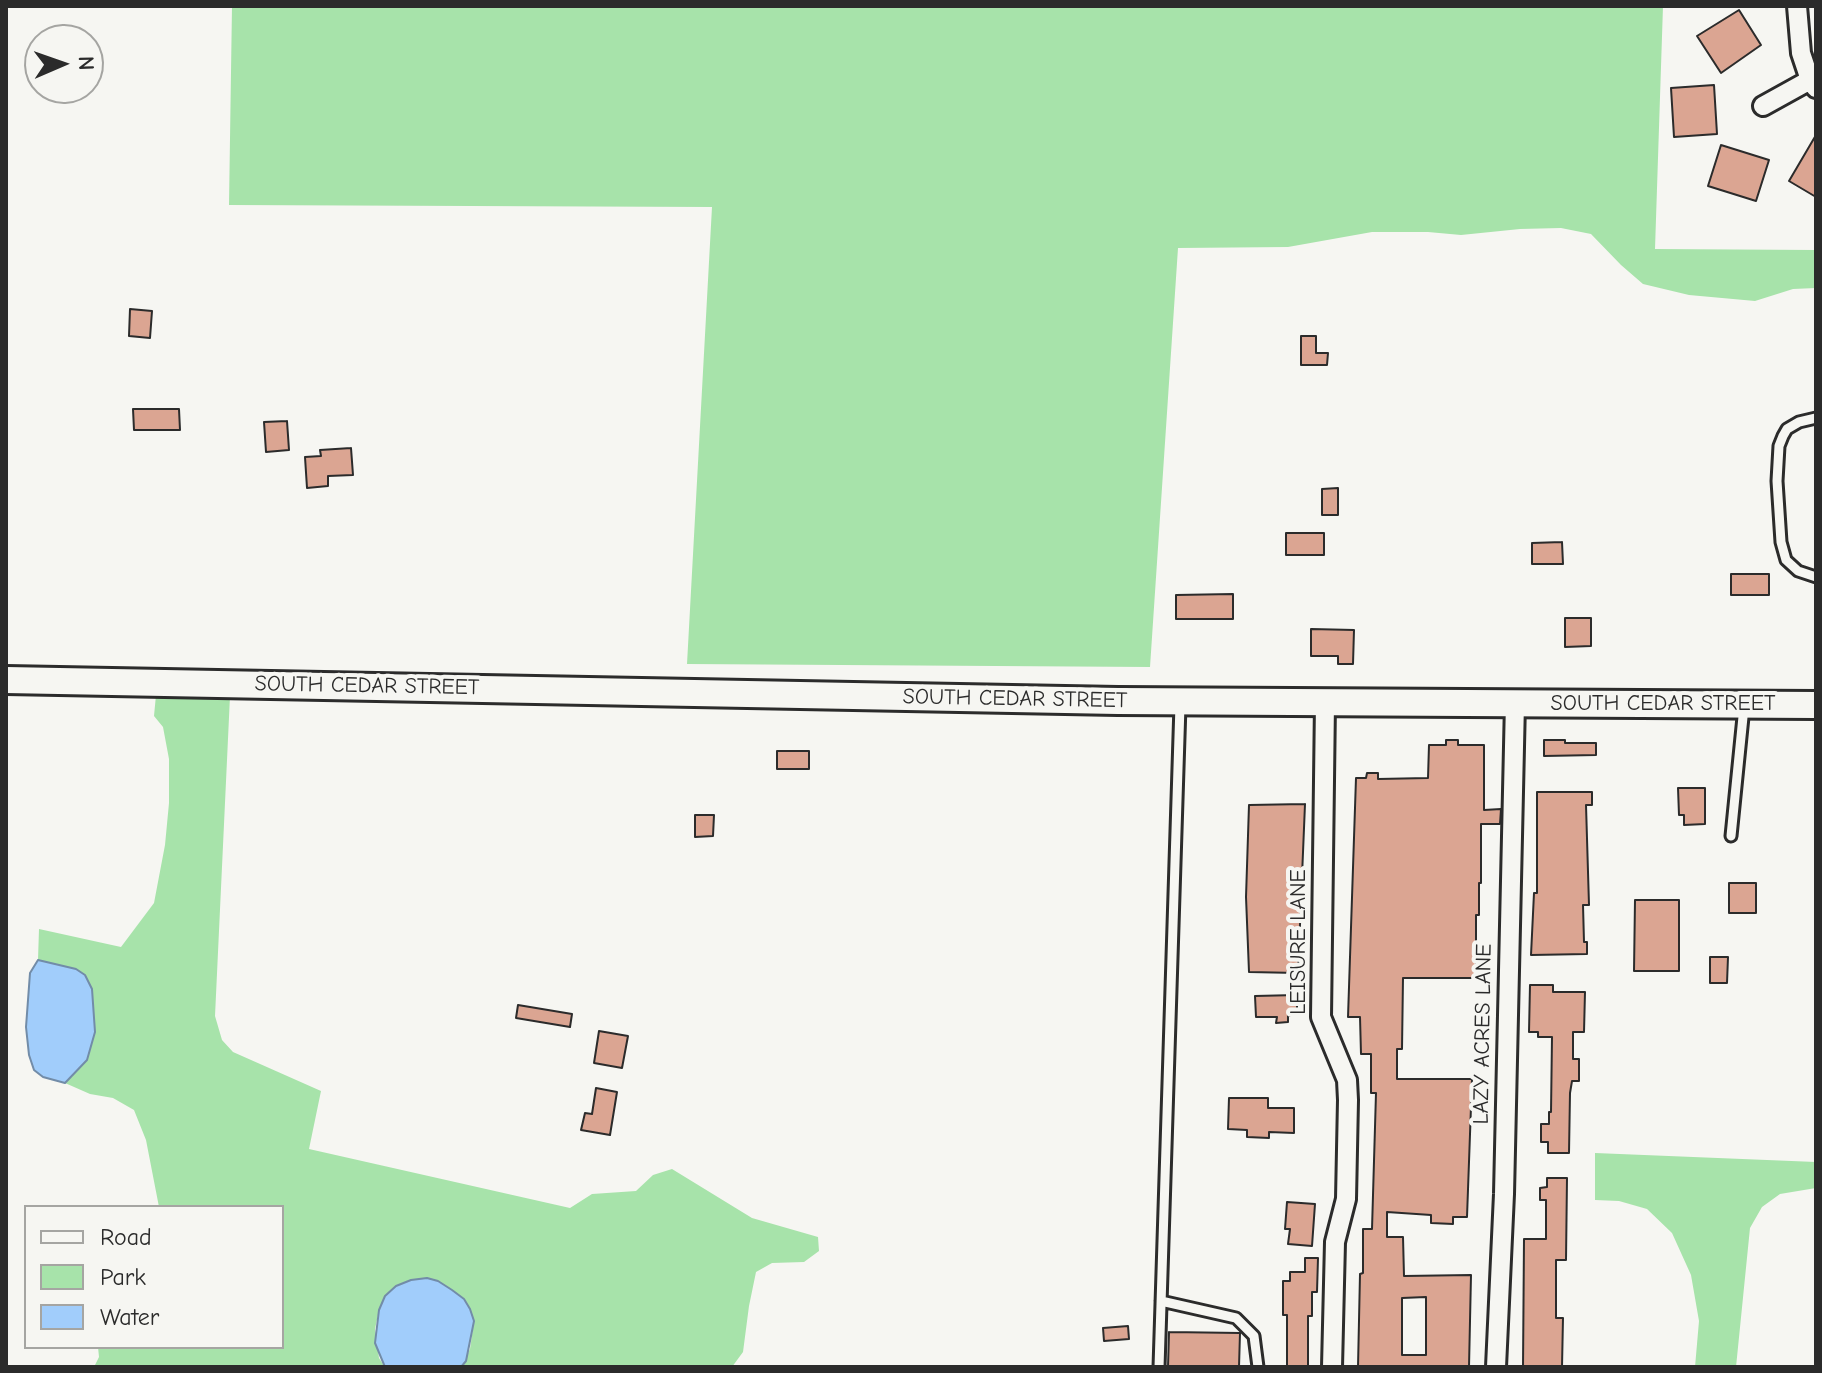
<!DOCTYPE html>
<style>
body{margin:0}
#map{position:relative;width:1822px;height:1373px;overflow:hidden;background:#f6f6f2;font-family:"Comic Neue",sans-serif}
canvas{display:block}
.frame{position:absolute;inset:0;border:8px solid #2b2b2b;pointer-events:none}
.legend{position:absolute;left:24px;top:1205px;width:260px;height:144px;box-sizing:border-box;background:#f6f6f2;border:2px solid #a5a5a2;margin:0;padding:10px 14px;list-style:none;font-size:24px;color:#2b2b2b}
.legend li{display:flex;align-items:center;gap:16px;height:40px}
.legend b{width:40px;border:2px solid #a5a5a2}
.north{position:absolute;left:24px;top:24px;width:80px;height:80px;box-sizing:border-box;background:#f6f6f2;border:2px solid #a5a5a2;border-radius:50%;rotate:88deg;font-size:22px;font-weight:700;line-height:32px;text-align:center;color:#2b2b2b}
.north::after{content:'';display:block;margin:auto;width:28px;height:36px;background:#2b2b2b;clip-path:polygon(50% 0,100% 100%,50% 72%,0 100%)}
</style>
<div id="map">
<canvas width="1822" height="1373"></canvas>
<div class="frame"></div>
<ul class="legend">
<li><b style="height:10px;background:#f6f6f2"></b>Road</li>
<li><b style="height:22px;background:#a7e3aa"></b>Park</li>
<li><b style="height:22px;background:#a1cdfb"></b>Water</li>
</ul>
<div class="north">N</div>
</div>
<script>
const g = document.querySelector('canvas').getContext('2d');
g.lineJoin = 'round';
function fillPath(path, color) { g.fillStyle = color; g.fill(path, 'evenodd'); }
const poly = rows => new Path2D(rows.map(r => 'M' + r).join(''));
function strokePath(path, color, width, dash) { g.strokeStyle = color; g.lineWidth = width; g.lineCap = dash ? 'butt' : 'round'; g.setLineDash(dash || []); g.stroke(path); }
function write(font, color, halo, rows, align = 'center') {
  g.font = font + ' "Comic Neue",sans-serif'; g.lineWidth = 8; g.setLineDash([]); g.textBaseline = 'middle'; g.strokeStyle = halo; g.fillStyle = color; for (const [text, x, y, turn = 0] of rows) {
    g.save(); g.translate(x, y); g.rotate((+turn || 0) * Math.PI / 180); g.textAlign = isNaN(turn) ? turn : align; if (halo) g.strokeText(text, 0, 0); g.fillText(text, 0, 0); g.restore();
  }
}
fillPath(poly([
 [232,6,1663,6,1655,249,1816,250,1816,288,1793,289,1755,301,1689,295,1643,284,1621,265,1591,234,1561,228,1520,229,1461,235,1428,232,1372,232,1288,247,1178,248,1150,667,687,664,712,207,229,205],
 [156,695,230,696,215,1016,222,1040,233,1052,321,1091,309,1149,570,1208,592,1194,636,1191,653,1175,672,1169,752,1218,818,1237,819,1251,804,1262,772,1263,756,1272,749,1306,743,1352,732,1367,461,1367,470,1349,474,1321,385,1296,379,1310,375,1329,379,1358,385,1367,94,1367,99,1357,98,1347,282,1347,282,1207,159,1207,146,1140,134,1110,113,1098,90,1094,65,1083,87,1060,95,1032,92,988,56,964,38,960,39,929,121,947,154,903,165,845,169,803,169,759,163,727,154,716],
 [1595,1153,1816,1162,1816,1188,1780,1194,1762,1207,1750,1228,1736,1367,1695,1367,1699,1321,1691,1275,1672,1233,1647,1209,1619,1201,1595,1200]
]), '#a7e3aa');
const water = poly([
 [38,960,76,969,85,975,92,989,95,1032,87,1060,65,1083,43,1077,34,1070,29,1055,26,1027,30,973,38,960],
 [427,1278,438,1281,452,1290,464,1299,470,1309,474,1321,466,1361,461,1367,385,1367,375,1343,379,1310,385,1296,396,1286,411,1280,427,1278]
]);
fillPath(water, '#a1cdfb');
strokePath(water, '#728ca8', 2);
const building = poly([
 [1739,10,1761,45,1721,73,1697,36,1739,10],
 [1714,85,1717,134,1674,137,1671,88,1714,85],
 [1816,135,1816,197,1789,181,1816,135],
 [1721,145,1769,160,1756,201,1708,186,1721,145],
 [130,309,152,311,150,338,129,336,130,309],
 [1301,336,1316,336,1316,353,1328,353,1327,365,1301,365,1301,336],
 [133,409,179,409,180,430,134,430,133,409],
 [287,421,289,450,266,452,264,422,287,421],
 [351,448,353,475,328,476,328,486,307,488,305,457,321,456,320,450,351,448],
 [1338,488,1338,515,1322,515,1322,489,1338,488],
 [1286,533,1324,533,1324,555,1286,555,1286,533],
 [1562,542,1563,564,1532,564,1532,543,1562,542],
 [1731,574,1769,574,1769,595,1731,595,1731,574],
 [1233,594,1233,619,1176,619,1176,595,1233,594],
 [1565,618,1591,618,1591,646,1565,647,1565,618],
 [1311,629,1354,630,1353,664,1338,664,1338,656,1311,656,1311,629],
 [1446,740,1458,740,1458,745,1484,745,1484,810,1501,809,1500,824,1481,824,1481,883,1479,883,1479,915,1476,915,1476,978,1403,978,1402,1049,1397,1049,1397,1079,1472,1079,1467,1217,1453,1217,1453,1224,1431,1223,1431,1215,1387,1212,1387,1237,1403,1237,1404,1276,1471,1275,1469,1367,1358,1367,1360,1274,1363,1273,1363,1229,1372,1229,1376,1093,1371,1093,1371,1054,1361,1054,1360,1017,1348,1017,1356,778,1366,778,1367,773,1378,773,1378,779,1428,778,1429,745,1446,745,1446,740],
 [1426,1297,1426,1355,1402,1355,1402,1298,1426,1297],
 [1544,740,1565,740,1565,743,1596,743,1596,755,1544,756,1544,740],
 [777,751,809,751,809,769,777,769,777,751],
 [1678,788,1705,788,1705,824,1684,825,1684,815,1679,815,1678,788],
 [1537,792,1592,792,1592,805,1586,805,1589,905,1583,905,1584,942,1587,942,1587,954,1531,955,1534,893,1537,893,1537,792],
 [1305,804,1298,973,1249,972,1246,897,1249,805,1305,804],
 [695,815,714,815,713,836,695,837,695,815],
 [1729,883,1756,883,1756,913,1729,913,1729,883],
 [1635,900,1679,900,1679,971,1634,971,1635,900],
 [1710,957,1728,957,1727,983,1710,983,1710,957],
 [1530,985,1553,985,1553,992,1585,992,1584,1032,1573,1032,1573,1059,1579,1059,1579,1081,1572,1081,1570,1093,1569,1153,1548,1153,1548,1142,1541,1142,1541,1124,1549,1124,1549,1112,1551,1112,1552,1037,1538,1037,1538,1032,1529,1032,1530,985],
 [1297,995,1297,1016,1288,1016,1288,1022,1276,1023,1277,1017,1256,1017,1255,996,1297,995],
 [518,1005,572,1014,570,1027,516,1018,518,1005],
 [599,1031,628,1036,622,1068,594,1063,599,1031],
 [596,1088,617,1092,610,1135,581,1130,585,1113,592,1114,596,1088],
 [1229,1098,1268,1098,1268,1108,1294,1108,1294,1133,1269,1132,1269,1138,1247,1137,1247,1130,1228,1129,1229,1098],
 [1547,1178,1567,1178,1566,1260,1556,1260,1556,1318,1563,1318,1562,1367,1523,1367,1524,1239,1546,1239,1546,1200,1540,1200,1540,1188,1547,1187,1547,1178],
 [1287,1202,1315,1204,1312,1246,1288,1244,1290,1229,1285,1229,1287,1202],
 [1305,1258,1318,1258,1317,1292,1312,1292,1312,1316,1308,1316,1308,1367,1287,1367,1287,1315,1283,1315,1283,1281,1290,1281,1290,1272,1305,1272,1305,1258],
 [1128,1326,1129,1339,1104,1341,1103,1328,1128,1326],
 [1169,1332,1240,1333,1239,1367,1168,1367,1169,1332]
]);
fillPath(building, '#dba592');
strokePath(building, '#2b2b2b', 2);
const lane = poly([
 [1816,418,1799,422,1787,429,1783,436,1779,446,1777,481,1781,542,1786,560,1798,571,1816,577],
 [1731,836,1744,707],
 [1161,1301,1236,1318,1254,1336,1258,1367],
 [1159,1367,1180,705]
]);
const street = poly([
 [1797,6,1801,53,1810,80,1816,88],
 [1763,106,1810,80],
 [1325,702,1321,1017,1347,1080,1348,1100,1346,1199,1335,1242,1332,1367],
 [1496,1367,1504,1194,1515,702]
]);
const secondary = poly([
 [6,680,1118,701,1816,705]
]);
strokePath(lane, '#2b2b2b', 15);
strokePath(street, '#2b2b2b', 24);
strokePath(secondary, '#2b2b2b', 32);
strokePath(lane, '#f6f6f2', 9);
strokePath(street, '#f6f6f2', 18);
strokePath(secondary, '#f6f6f2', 26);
write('22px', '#2b2b2b', '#f6f6f2', [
 ["SOUTH CEDAR STREET",367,686,1],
 ["SOUTH CEDAR STREET",1015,699,1],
 ["SOUTH CEDAR STREET",1663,704],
 ["LEISURE LANE",1299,942,-90],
 ["LAZY ACRES LANE",1483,1034,-89]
]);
</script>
